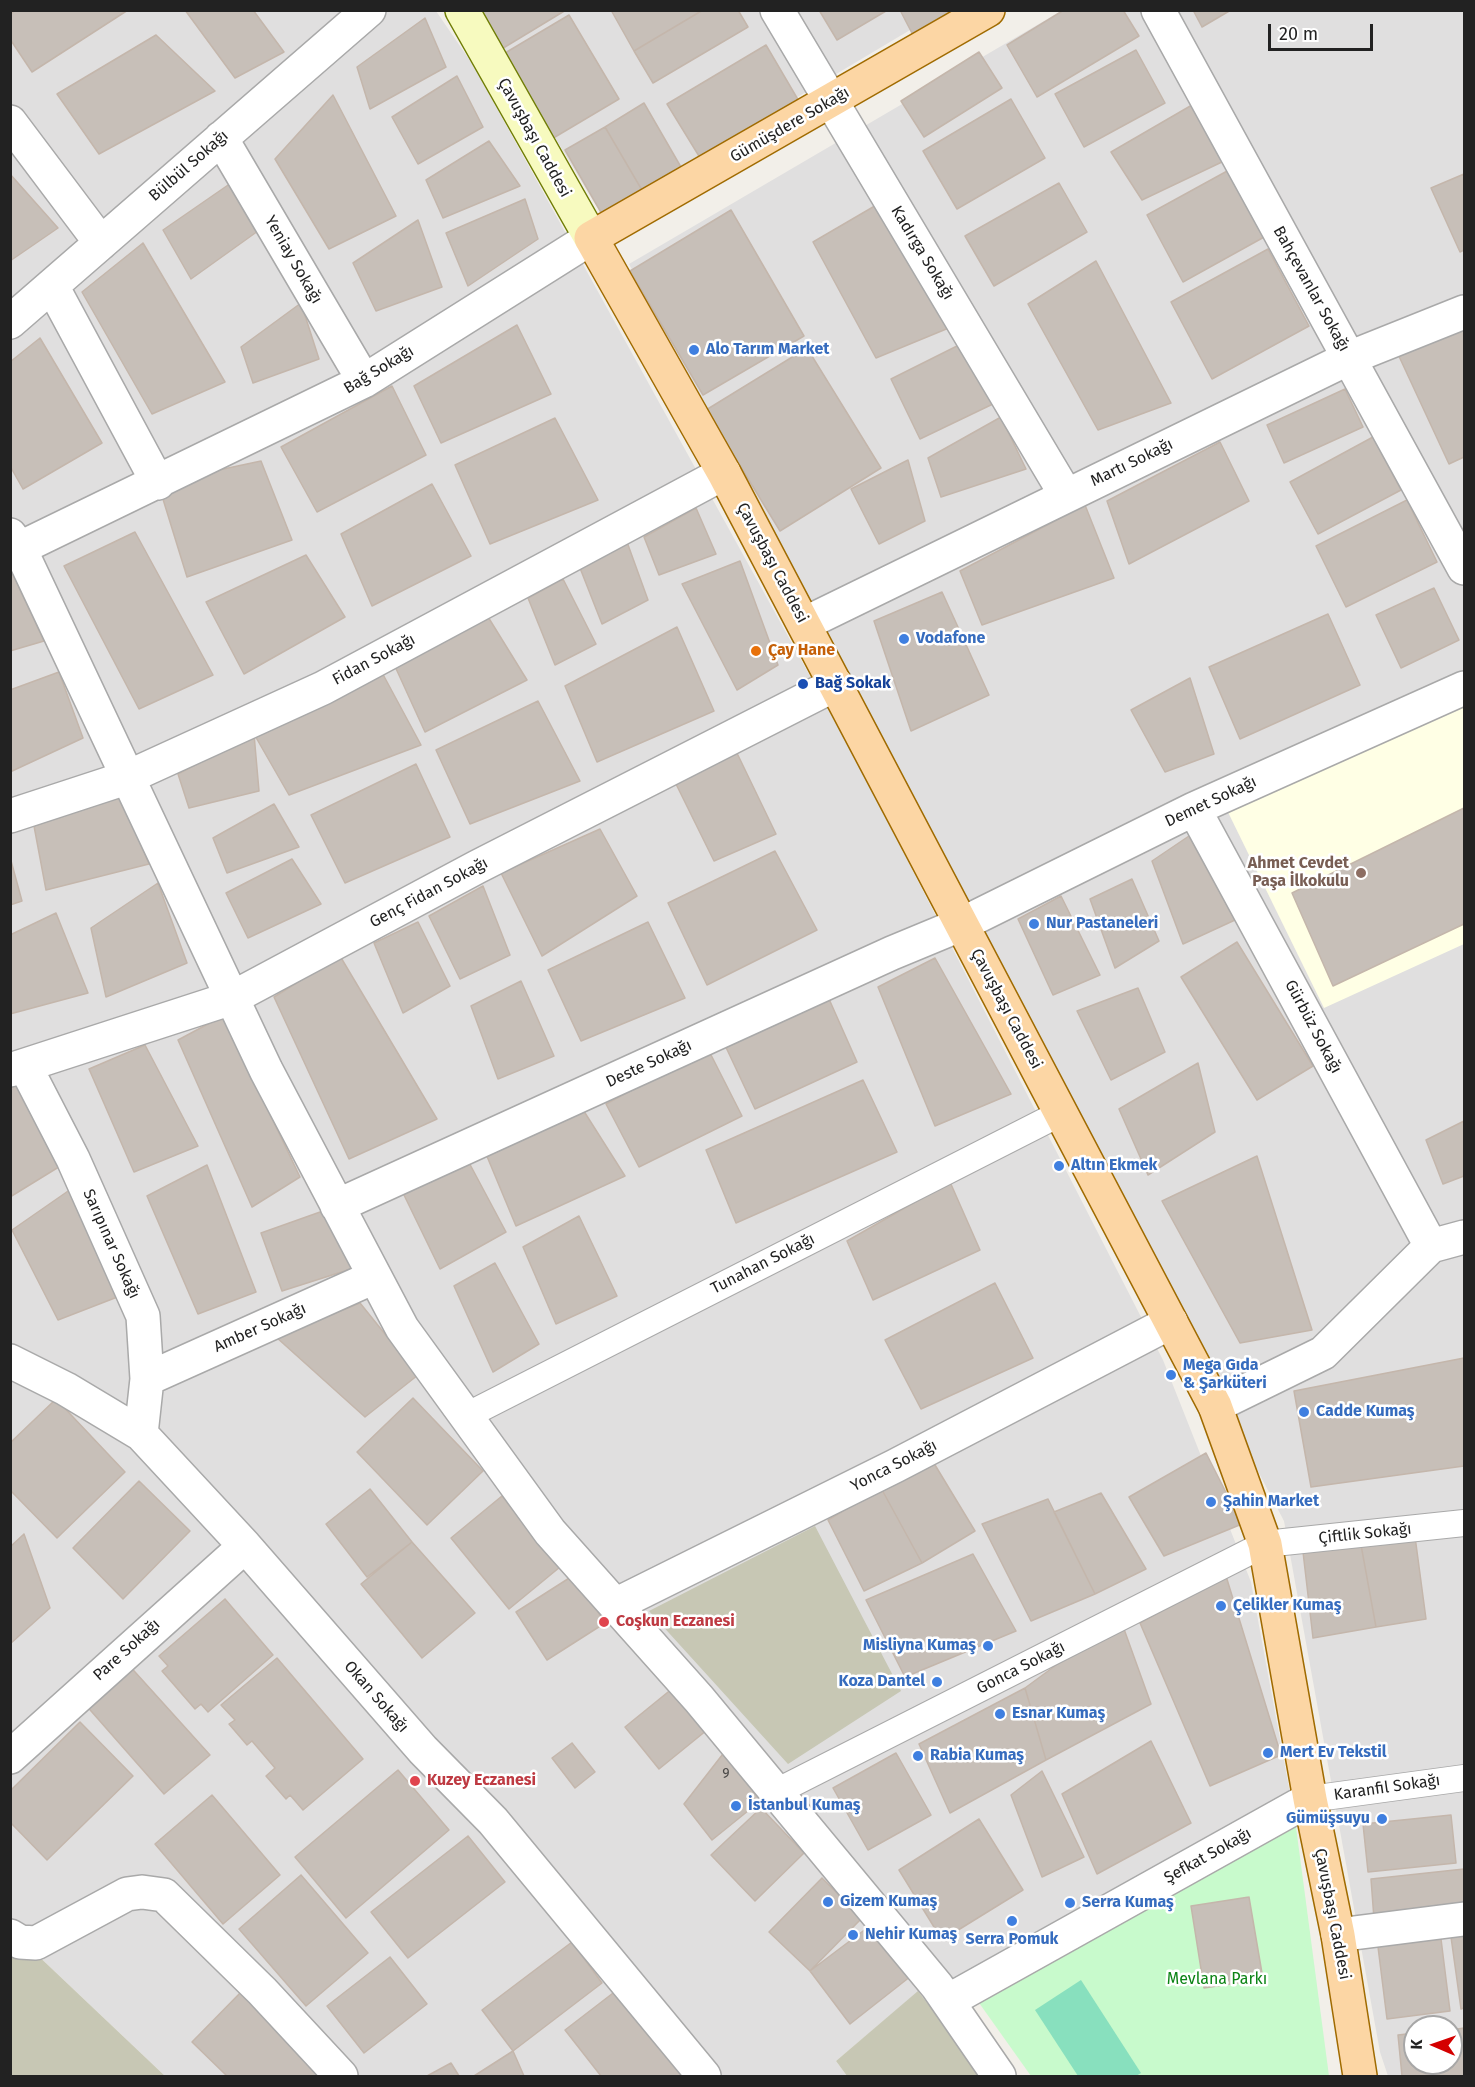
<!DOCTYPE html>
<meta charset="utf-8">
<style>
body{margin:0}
#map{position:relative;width:1475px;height:2087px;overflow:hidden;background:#f2efe9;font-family:"Fira Sans",sans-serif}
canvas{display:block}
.frame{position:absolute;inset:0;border:12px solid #222;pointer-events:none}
.north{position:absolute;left:1403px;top:2015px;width:60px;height:60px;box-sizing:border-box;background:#fff;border:2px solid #a7a7a7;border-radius:50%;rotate:272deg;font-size:16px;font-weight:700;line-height:24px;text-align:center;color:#222}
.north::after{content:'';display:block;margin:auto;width:21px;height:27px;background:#d40000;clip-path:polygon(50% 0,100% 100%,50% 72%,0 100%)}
.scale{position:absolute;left:1268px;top:24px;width:105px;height:27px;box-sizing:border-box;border:3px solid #222;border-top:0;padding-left:8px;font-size:18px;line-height:21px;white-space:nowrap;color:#222;-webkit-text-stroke:4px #fff;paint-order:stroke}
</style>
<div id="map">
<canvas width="1475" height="2087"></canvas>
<div class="frame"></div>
<div class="north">K</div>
<div class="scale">20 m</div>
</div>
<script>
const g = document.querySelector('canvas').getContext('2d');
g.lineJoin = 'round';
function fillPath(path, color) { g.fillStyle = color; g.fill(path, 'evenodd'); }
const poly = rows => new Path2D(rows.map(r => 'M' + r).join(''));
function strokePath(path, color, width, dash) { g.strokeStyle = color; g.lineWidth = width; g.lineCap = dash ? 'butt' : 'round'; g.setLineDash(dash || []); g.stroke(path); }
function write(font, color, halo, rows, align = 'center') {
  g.font = font + ' "Fira Sans",sans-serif'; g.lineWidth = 5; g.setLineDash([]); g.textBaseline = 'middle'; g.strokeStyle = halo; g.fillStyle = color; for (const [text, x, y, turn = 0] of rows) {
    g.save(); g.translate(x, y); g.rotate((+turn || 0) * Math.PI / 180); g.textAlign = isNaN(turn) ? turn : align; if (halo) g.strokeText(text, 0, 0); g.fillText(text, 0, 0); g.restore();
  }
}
fillPath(poly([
 [10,11,436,11,473,65,853,754,1163,1360,1251,1582,1296,1826,977,2000,918,1992,836,2061,847,2076,165,2076,11,1930],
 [479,11,942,11,601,214],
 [1061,11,1464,11,1464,2076,1388,2076,1380,2052,1284,1521,629,264],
 [1415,2027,1451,2027,1451,2063,1415,2063]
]), '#e0dfdf');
fillPath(poly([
 [1464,694,1464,944,1324,1008,1223,802]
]), '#ffffe5');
fillPath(poly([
 [815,1526,901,1691,788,1764,649,1611],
 [11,1930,165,2076,11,2076],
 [918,1991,983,2076,847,2076,836,2061]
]), '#c7c7b4');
fillPath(poly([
 [1296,1827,1329,2076,1031,2076,977,2000]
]), '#c8facc');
fillPath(poly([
 [1081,1980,1141,2073,1136,2076,1078,2076,1035,2010]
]), '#88e0be');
const building = poly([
 [15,10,128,10,32,72,10,39,10,15,15,10],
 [185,10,253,10,284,52,235,78,185,10],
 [477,10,566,10,500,50,477,10],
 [611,10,703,10,634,51,611,10],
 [703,10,738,10,748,27,653,83,634,51,703,10],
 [819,10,885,10,886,11,837,40,819,10],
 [900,10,951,10,955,17,915,39,900,10],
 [1064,10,1123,10,1139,36,1037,97,1007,45,1064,10],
 [1193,10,1231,10,1202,27,1193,10],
 [569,15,619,99,550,140,500,56,569,15],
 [425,18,446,67,370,109,357,67,425,18],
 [156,35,215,91,99,154,57,94,156,35],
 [766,45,800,103,702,161,667,104,766,45],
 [1136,50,1165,103,1084,147,1055,94,1136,50],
 [979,52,1002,88,924,137,901,101,979,52],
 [457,76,483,127,418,164,392,117,457,76],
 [333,95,396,216,329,249,275,159,333,95],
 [1011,99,1045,158,957,209,923,151,1011,99],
 [644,103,685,174,646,197,605,127,644,103],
 [1192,105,1224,161,1142,200,1111,152,1192,105],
 [605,127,646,197,606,221,565,150,605,127],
 [489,141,520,186,443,218,426,180,489,141],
 [1229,170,1266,236,1183,282,1147,215,1229,170],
 [10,174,58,228,10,261,10,174],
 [1464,174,1464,250,1460,252,1431,188,1464,174],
 [231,183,258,231,191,279,163,230,231,183],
 [1059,183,1087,232,994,286,965,236,1059,183],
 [525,199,538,239,468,286,446,233,525,199],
 [885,200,956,325,876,358,813,242,885,200],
 [731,210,804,336,703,395,630,271,731,210],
 [418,220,442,287,376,311,353,263,418,220],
 [143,243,225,382,152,414,82,292,143,243],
 [1268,249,1309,326,1212,379,1171,302,1268,249],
 [1096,261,1171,403,1098,430,1028,304,1096,261],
 [301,303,319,359,253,383,241,347,301,303],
 [1464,320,1464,457,1449,464,1397,352,1464,320],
 [517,325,551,394,441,443,414,386,517,325],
 [40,338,102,443,23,489,10,466,10,362,40,338],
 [963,343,995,403,920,439,891,379,963,343],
 [807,348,881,468,780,531,706,410,807,348],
 [392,386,426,455,317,512,281,447,392,386],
 [1345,389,1363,427,1284,463,1267,425,1345,389],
 [1001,417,1026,469,941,497,928,458,1001,417],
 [555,418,598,500,490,544,455,465,555,418],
 [1373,437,1401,490,1318,534,1290,482,1373,437],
 [1220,442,1249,501,1129,564,1107,501,1220,442],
 [908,460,925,521,879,544,851,489,908,460],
 [261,461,292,540,187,577,158,483,261,461],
 [432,484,471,556,372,606,341,534,432,484],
 [1407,500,1437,562,1346,607,1316,546,1407,500],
 [1085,505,1114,578,982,625,960,571,1085,505],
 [696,508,716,554,659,575,644,537,696,508],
 [135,532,213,675,139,709,64,566,135,532],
 [627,542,648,600,602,624,580,568,627,542],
 [306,555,345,617,244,674,206,602,306,555],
 [740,561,778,665,737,690,682,584,740,561],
 [10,568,44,641,10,651,10,568],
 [563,579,596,644,555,665,528,598,563,579],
 [1434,588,1459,640,1401,668,1376,615,1434,588],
 [942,592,989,695,911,731,874,621,942,592],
 [485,612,527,680,425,732,393,662,485,612],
 [1328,614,1360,685,1240,739,1209,667,1328,614],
 [677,627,714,711,597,762,565,686,677,627],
 [379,667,421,745,289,795,254,734,379,667],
 [59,672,83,738,10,772,10,690,59,672],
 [1190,678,1214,754,1165,772,1131,710,1190,678],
 [538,701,580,781,470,824,436,750,538,701],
 [254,734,259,791,189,808,178,774,254,734],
 [735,749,776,834,714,861,675,782,735,749],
 [416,764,450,837,345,883,311,815,416,764],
 [121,797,149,864,46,890,34,826,121,797],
 [274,804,299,847,227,873,213,838,274,804],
 [1464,808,1464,924,1333,986,1292,893,1464,808],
 [600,829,637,896,542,956,501,873,600,829],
 [1189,836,1235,920,1183,944,1152,861,1189,836],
 [775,851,817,930,707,985,668,903,775,851],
 [10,857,22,901,10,905,10,857],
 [292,859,321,904,248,938,226,893,292,859],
 [1132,879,1159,941,1115,968,1090,899,1132,879],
 [158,883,187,963,106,997,91,928,158,883],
 [483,886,510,955,460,979,429,916,483,886],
 [1061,896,1100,975,1053,995,1018,919,1061,896],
 [56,913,88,993,10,1014,10,935,56,913],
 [418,922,450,986,403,1013,374,943,418,922],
 [648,922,685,998,581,1041,548,970,648,922],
 [1237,942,1313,1066,1257,1100,1181,977,1237,942],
 [340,956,437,1119,349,1159,274,997,340,956],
 [935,958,1011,1094,935,1126,878,987,935,958],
 [521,981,554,1056,498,1079,471,1006,521,981],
 [1138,988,1165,1052,1111,1080,1077,1011,1138,988],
 [825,990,857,1062,755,1109,723,1041,825,990],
 [223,1016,300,1177,252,1207,178,1040,223,1016],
 [145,1045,198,1146,134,1172,89,1069,145,1045],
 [708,1049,742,1116,639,1167,606,1104,708,1049],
 [1198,1063,1215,1132,1148,1175,1119,1109,1198,1063],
 [10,1074,62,1165,10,1197,10,1074],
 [863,1080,897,1152,736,1223,706,1150,863,1080],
 [580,1105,625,1176,516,1226,486,1154,580,1105],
 [1464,1121,1464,1176,1443,1184,1426,1140,1464,1121],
 [1257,1156,1312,1330,1240,1343,1162,1201,1257,1156],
 [466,1157,506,1232,440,1269,403,1193,466,1157],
 [207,1165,256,1292,198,1314,147,1196,207,1165],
 [950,1182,980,1250,873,1300,847,1241,950,1182],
 [71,1189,120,1296,58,1320,12,1230,71,1189],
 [337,1206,354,1268,282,1291,261,1233,337,1206],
 [579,1216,617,1296,556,1324,523,1247,579,1216],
 [495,1263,539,1344,493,1372,454,1286,495,1263],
 [995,1283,1033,1358,921,1409,885,1340,995,1283],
 [360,1303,418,1375,365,1417,276,1337,360,1303],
 [1464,1358,1464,1466,1311,1487,1294,1391,1464,1358],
 [413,1398,483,1471,427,1525,357,1452,413,1398],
 [56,1399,125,1472,57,1538,10,1490,10,1443,56,1399],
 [1206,1453,1242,1524,1164,1556,1129,1497,1206,1453],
 [932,1460,975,1531,922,1563,881,1488,932,1460],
 [139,1481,190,1531,123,1599,73,1548,139,1481],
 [881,1488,922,1563,864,1591,828,1520,881,1488],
 [370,1489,412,1542,367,1577,326,1524,370,1489],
 [1101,1493,1146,1569,1095,1594,1054,1512,1101,1493],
 [502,1496,560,1567,509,1609,451,1538,502,1496],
 [1048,1499,1095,1594,1031,1621,982,1524,1048,1499],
 [1414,1529,1426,1619,1376,1627,1359,1534,1414,1529],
 [24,1534,50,1608,10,1644,10,1547,24,1534],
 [1359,1534,1376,1627,1313,1638,1303,1552,1359,1534],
 [412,1542,475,1613,422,1658,361,1584,412,1542],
 [973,1554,1016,1631,905,1677,866,1600,973,1554],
 [574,1575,605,1623,547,1660,516,1612,574,1575],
 [1226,1576,1281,1755,1210,1786,1140,1623,1226,1576],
 [225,1599,273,1655,208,1712,201,1704,195,1709,162,1671,168,1666,159,1656,225,1599],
 [1120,1618,1151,1704,1046,1760,1025,1688,1120,1618],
 [277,1658,363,1759,303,1810,290,1795,286,1799,266,1776,275,1768,252,1741,247,1745,229,1724,235,1720,221,1705,277,1658],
 [126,1662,210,1755,164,1794,84,1703,126,1662],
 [673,1688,707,1730,659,1769,625,1727,673,1688],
 [1025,1688,1046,1760,950,1813,919,1744,1025,1688],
 [80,1722,133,1776,47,1860,10,1822,10,1791,80,1722],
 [1151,1741,1191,1823,1097,1874,1062,1794,1151,1741],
 [572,1743,595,1772,575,1788,552,1758,572,1743],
 [726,1750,764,1798,712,1840,684,1804,726,1750],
 [896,1753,931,1815,868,1850,833,1788,896,1753],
 [398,1770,449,1830,346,1918,295,1857,398,1770],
 [1042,1771,1084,1857,1042,1877,1011,1795,1042,1771],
 [212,1795,280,1875,223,1924,155,1844,212,1795],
 [761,1808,804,1853,755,1901,711,1855,761,1808],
 [1451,1815,1456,1863,1368,1872,1363,1824,1451,1815],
 [979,1819,1023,1890,942,1940,899,1870,979,1819],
 [468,1836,505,1882,408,1958,371,1912,468,1836],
 [1464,1869,1464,1910,1374,1919,1371,1879,1464,1869],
 [301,1875,368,1953,306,2006,239,1929,301,1875],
 [822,1878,862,1918,810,1971,769,1932,822,1878],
 [1249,1897,1263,1979,1204,1988,1191,1906,1249,1897],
 [871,1925,911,1976,850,2024,810,1971,871,1925],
 [1440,1931,1450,2011,1387,2019,1377,1939,1440,1931],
 [1464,1935,1464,2008,1461,2009,1451,1937,1464,1935],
 [572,1942,602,1983,513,2051,482,2010,572,1942],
 [390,1957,427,2004,364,2053,327,2006,390,1957],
 [243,1990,331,2076,227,2076,192,2042,243,1990],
 [617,1990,683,2076,601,2076,565,2030,617,1990],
 [1464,2028,1464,2076,1402,2076,1398,2035,1415,2033,1415,2063,1451,2063,1451,2030,1464,2028],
 [513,2051,524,2076,474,2076,513,2051],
 [451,2063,459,2076,427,2076,451,2063]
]);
fillPath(building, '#c7bfb8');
strokePath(building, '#c4b6ab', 1.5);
const pedestrian = poly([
 [466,1416,1061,1113],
 [776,1792,1265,1544,1464,1523],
 [1310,1799,1464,1778]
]);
const minor = poly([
 [777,10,1066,495],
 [1158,10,1464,568],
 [10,122,101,243],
 [221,138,364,381],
 [52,286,158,483],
 [10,322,369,10],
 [10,535,20,549,266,1070,402,1328,550,1532,699,1699,937,1986,999,2076],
 [10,553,364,381,591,238],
 [804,624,1349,358,1464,312],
 [1194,809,1431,1246],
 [10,816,126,778,323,688,724,473],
 [25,1066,73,1159,143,1316,147,1379,141,1434],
 [10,1070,232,998,477,867,836,684],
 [337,1206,892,953,962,924,1194,809,1464,688],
 [10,1361,66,1389,141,1434,245,1546,423,1750,493,1821,704,2076],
 [147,1379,374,1277],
 [1215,1406,1323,1353,1431,1246,1464,1237],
 [615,1605,895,1466,1171,1322],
 [10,1757,245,1546],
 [1338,1935,1464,1919],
 [10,1936,20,1942,36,1943,127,1894,142,1892,164,1895,262,1991,341,2076],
 [948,2001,1310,1799]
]);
const secondary = poly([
 [462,10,591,238]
]);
const primary = poly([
 [988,10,591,238,724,473,1215,1406,1265,1544,1310,1799,1338,1935,1360,2076]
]);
strokePath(pedestrian, '#a9a9a9', 28);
strokePath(minor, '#a9a9a9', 36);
strokePath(secondary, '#707d05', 36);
strokePath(primary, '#a06b00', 36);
strokePath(pedestrian, '#fff', 26);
strokePath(minor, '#fff', 33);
strokePath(secondary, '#f7fabf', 33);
strokePath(primary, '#fcd6a4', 33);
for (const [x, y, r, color] of [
 [694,350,6,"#3f7fe0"],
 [904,639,6,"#3f7fe0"],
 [756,651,6,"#e8710a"],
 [803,684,6,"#1a4fb4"],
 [1361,873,6,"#8d6e63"],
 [1034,924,6,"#3f7fe0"],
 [1059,1166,6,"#3f7fe0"],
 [1171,1375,6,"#3f7fe0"],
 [1304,1412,6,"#3f7fe0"],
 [1211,1502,6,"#3f7fe0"],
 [1221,1606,6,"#3f7fe0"],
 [604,1622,6,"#e0444e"],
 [988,1646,6,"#3f7fe0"],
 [937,1682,6,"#3f7fe0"],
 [1000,1714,6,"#3f7fe0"],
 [1268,1753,6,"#3f7fe0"],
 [918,1756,6,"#3f7fe0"],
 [415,1781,6,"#e0444e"],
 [736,1806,6,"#3f7fe0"],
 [1382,1819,6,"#3f7fe0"],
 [828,1902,6,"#3f7fe0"],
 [1070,1903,6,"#3f7fe0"],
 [1012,1921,6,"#3f7fe0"],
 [853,1935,6,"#3f7fe0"]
]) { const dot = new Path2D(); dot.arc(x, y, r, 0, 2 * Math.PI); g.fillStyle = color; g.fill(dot); strokePath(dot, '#fff', 2); }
write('14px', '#4b4948', null, [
 ["9",726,1774]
]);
write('16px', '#222', '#fff', [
 ["Gümüşdere Sokağı",790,125,-30],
 ["Çavuşbaşı Caddesi",534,138,61],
 ["Bülbül Sokağı",189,166,-41],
 ["Kadırga Sokağı",922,253,59],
 ["Yeniay Sokağı",293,260,60],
 ["Bahçevanlar Sokağı",1311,289,61],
 ["Bağ Sokağı",379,370,-31],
 ["Martı Sokağı",1132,463,-26],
 ["Çavuşbaşı Caddesi",772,563,62],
 ["Fidan Sokağı",374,660,-28],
 ["Demet Sokağı",1211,802,-25],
 ["Genç Fidan Sokağı",429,893,-28],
 ["Çavuşbaşı Caddesi",1006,1009,62],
 ["Gürbüz Sokağı",1313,1027,62],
 ["Deste Sokağı",649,1064,-25],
 ["Sarıpınar Sokağı",111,1244,66],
 ["Tunahan Sokağı",763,1264,-27],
 ["Amber Sokağı",260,1328,-24],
 ["Yonca Sokağı",894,1466,-27],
 ["Çiftlik Sokağı",1365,1534,-6],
 ["Pare Sokağı",127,1650,-42],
 ["Gonca Sokağı",1021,1668,-27],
 ["Okan Sokağı",376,1697,49],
 ["Karanfil Sokağı",1387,1788,-8],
 ["Şefkat Sokağı",1208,1856,-29],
 ["Çavuşbaşı Caddesi",1332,1914,79]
]);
write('bold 16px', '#366cbe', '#fff', [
 ["Alo Tarım Market",706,350],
 ["Vodafone",916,639],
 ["Nur Pastaneleri",1046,924],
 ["Altın Ekmek",1071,1166],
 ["Mega Gıda",1183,1366],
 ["& Şarküteri",1183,1384],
 ["Cadde Kumaş",1316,1412],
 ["Şahin Market",1223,1502],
 ["Çelikler Kumaş",1233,1606],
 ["Misliyna Kumaş",976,1646,"right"],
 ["Koza Dantel",925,1682,"right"],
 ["Esnar Kumaş",1012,1714],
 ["Mert Ev Tekstil",1280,1753],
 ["Rabia Kumaş",930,1756],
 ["İstanbul Kumaş",748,1806],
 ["Gümüşsuyu",1370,1819,"right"],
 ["Gizem Kumaş",840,1902],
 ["Serra Kumaş",1082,1903],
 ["Nehir Kumaş",865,1935],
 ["Serra Pomuk",1012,1940,"center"]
], 'left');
write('bold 16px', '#c56008', '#fff', [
 ["Çay Hane",768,651]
], 'left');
write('bold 16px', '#164399', '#fff', [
 ["Bağ Sokak",815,684]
], 'left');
write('bold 16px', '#785e54', '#fff', [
 ["Ahmet Cevdet",1349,864],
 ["Paşa İlkokulu",1349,882]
], 'right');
write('bold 16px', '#be3a42', '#fff', [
 ["Coşkun Eczanesi",616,1622],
 ["Kuzey Eczanesi",427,1781]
], 'left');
write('16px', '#0c8416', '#fff', [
 ["Mevlana Parkı",1217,1980]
]);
</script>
